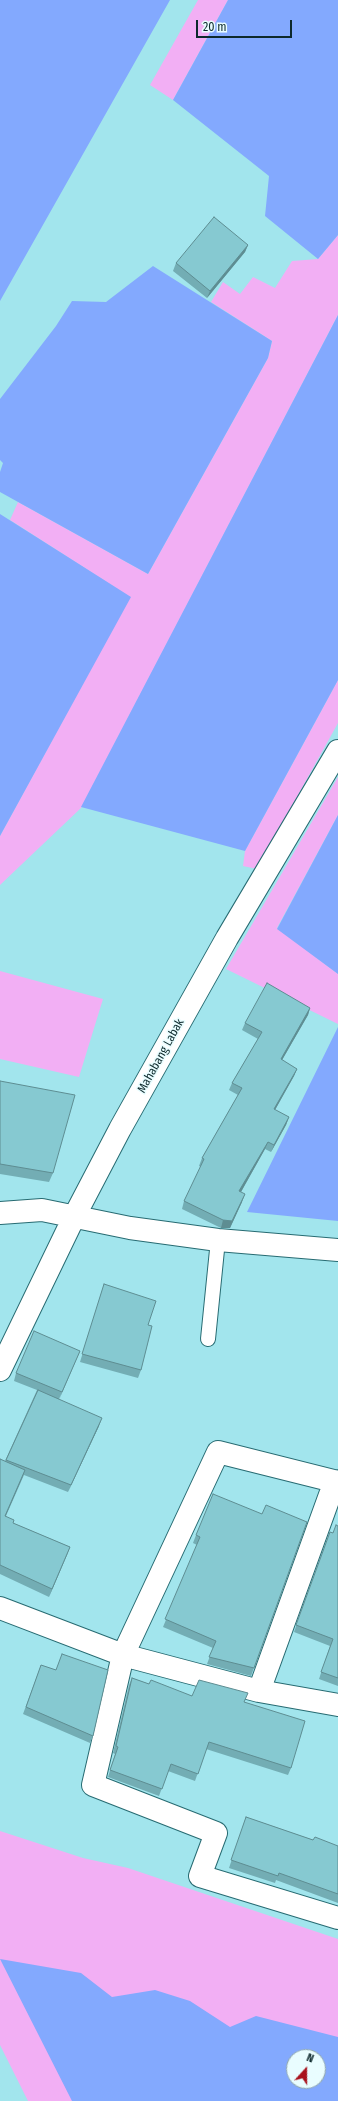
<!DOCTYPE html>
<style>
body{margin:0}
#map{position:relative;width:338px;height:2101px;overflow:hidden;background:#a2e5ed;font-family:"Fira Sans Condensed",sans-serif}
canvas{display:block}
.north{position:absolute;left:286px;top:2049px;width:40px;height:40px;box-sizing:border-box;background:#e9fdff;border:1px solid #91a8ab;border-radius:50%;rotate:21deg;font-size:11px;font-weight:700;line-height:16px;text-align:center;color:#0d292c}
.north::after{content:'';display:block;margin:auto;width:14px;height:18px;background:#a8121d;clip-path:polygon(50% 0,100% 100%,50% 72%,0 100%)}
.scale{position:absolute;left:196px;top:20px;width:96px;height:18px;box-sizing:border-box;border:2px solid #0d292c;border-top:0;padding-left:5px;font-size:12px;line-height:14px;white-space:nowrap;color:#0d292c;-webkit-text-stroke:3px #e9fdff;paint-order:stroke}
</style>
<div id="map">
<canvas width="338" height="2101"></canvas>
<div class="north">N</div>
<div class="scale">20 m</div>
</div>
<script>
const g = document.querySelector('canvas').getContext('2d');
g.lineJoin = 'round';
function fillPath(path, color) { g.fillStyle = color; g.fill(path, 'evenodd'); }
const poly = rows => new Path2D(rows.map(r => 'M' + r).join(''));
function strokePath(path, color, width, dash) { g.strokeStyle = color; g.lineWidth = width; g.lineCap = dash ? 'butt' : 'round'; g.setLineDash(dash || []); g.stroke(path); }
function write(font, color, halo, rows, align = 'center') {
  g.font = font + ' "Fira Sans Condensed",sans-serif'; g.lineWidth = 3; g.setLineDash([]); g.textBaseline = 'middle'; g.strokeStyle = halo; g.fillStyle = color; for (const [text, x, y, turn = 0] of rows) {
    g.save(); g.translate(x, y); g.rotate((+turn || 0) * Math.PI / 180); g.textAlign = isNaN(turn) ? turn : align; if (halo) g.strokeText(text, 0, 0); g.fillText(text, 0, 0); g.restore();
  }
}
fillPath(poly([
 [198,0,228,0,173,100,150,85],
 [338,235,338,315,81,808,0,885,0,836,130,597,10,520,18,502,148,574,268,358,272,341,211,302,223,282,240,294,253,277,275,288,292,261,318,259],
 [338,680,338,723,257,869,243,866,245,851],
 [338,777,338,815,277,928,338,974,338,1024,226,969],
 [0,971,103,999,79,1077,0,1059],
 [0,1831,83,1858,128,1868,338,1939,338,2101,28,2101,0,2045],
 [294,2057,318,2057,318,2081,294,2081]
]), '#f2aff4');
fillPath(poly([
 [0,0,170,0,0,301],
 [228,0,338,0,338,235,318,259,265,216,269,176,173,100],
 [153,266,272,341,268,358,148,574,0,492,0,472,3,463,0,460,0,399,56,326,72,301,106,302],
 [338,315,338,680,245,851,81,807],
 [0,514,131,597,0,836],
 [338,815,338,974,277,929],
 [338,1027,338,1221,247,1212],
 [0,1959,81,1973,112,1997,155,1990,190,2001,230,2027,256,2016,338,2037,338,2101,72,2101],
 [294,2057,318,2057,318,2081,294,2081]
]), '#83a9fe');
const lane = poly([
 [208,1339,218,1240]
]);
const street = poly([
 [0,1213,42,1210,130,1228,218,1240,338,1250],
 [0,1370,74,1217,120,1129,227,938,338,751],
 [338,1482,218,1452,123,1655,93,1785,216,1833,200,1876,338,1918],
 [0,1608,123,1655,259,1691,338,1705],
 [259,1691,335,1481]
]);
strokePath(lane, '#276b72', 16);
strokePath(street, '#276b72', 24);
strokePath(lane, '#fff', 14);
strokePath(street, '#fff', 22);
fillPath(poly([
 [248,245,245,252,207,298,173,271,176,263],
 [310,1008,308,1015,282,1060,297,1069,294,1076,275,1110,289,1117,286,1125,271,1152,265,1149,241,1192,242,1202,230,1228,221,1228,182,1209,184,1201,201,1167,199,1166,202,1158,238,1095,229,1090,232,1083,258,1039,242,1030,245,1023],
 [0,1081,53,1173,49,1182,0,1174],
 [104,1284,148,1325,141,1370,138,1378,80,1362],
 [80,1351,59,1399,99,1426,68,1492,24,1475,6,1516,13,1523,70,1547,49,1597,0,1574,0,1459,5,1461,37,1390,14,1381,16,1373],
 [262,1514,307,1522,251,1676,207,1664,213,1648,163,1627,197,1545,193,1543,196,1535],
 [338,1526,338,1686,319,1679,330,1646,294,1632,330,1532,333,1533],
 [41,1665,56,1670,93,1736,90,1743,23,1714],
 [132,1678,149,1684,192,1696,244,1702,291,1768,288,1775,206,1749,195,1781,168,1771,159,1796,108,1777,115,1754,113,1753,129,1685],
 [246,1817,313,1840,338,1846,338,1903,276,1880,275,1883,229,1868]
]), '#73adb4');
fillPath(poly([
 [248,245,245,252,207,298,210,291],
 [310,1008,308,1015,278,1067,281,1059],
 [297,1069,294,1076,271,1117,274,1109],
 [289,1117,286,1125,271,1152,274,1145],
 [268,1142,265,1149,237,1199,239,1191],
 [245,1194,242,1202,230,1228,221,1228,223,1220],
 [80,1351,59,1400,62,1392],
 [102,1418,99,1426,68,1492,71,1485],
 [25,1470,22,1478,2,1524,5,1516],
 [70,1547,67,1555,49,1597,52,1589]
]), '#5e8d92');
const building = poly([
 [214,217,248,245,210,291,176,263,214,217],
 [267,983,310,1008,281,1059,297,1069,274,1109,289,1117,274,1145,268,1142,239,1191,245,1194,232,1221,223,1220,184,1201,204,1159,202,1158,242,1088,232,1083,262,1032,245,1023,267,983],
 [0,1081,75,1095,53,1173,0,1164,0,1081],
 [104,1284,156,1301,148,1325,152,1326,141,1370,82,1354,104,1284],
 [34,1331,80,1351,62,1392,16,1373,34,1331],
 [38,1390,102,1418,71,1485,6,1460,38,1390],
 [0,1459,25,1470,5,1516,14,1520,13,1523,70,1547,52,1589,0,1565,0,1459],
 [213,1494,262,1514,266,1505,307,1522,254,1668,209,1657,216,1641,165,1619,200,1537,196,1535,213,1494],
 [336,1525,338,1526,338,1678,321,1672,333,1639,296,1625,330,1532,333,1533,336,1525],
 [62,1654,108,1670,93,1736,26,1707,41,1665,56,1670,62,1654],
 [132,1678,149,1684,151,1680,192,1696,199,1680,248,1693,244,1702,305,1721,291,1768,209,1742,198,1774,171,1764,162,1789,110,1770,118,1747,116,1746,132,1678],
 [246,1817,313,1840,315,1837,338,1846,338,1894,279,1873,278,1876,231,1860,246,1817]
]);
fillPath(building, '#86c9d1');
strokePath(building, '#5e8d92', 1);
write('12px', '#0d292c', '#e9fdff', [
 ["Mahabang Labak",161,1056,-61]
]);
</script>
